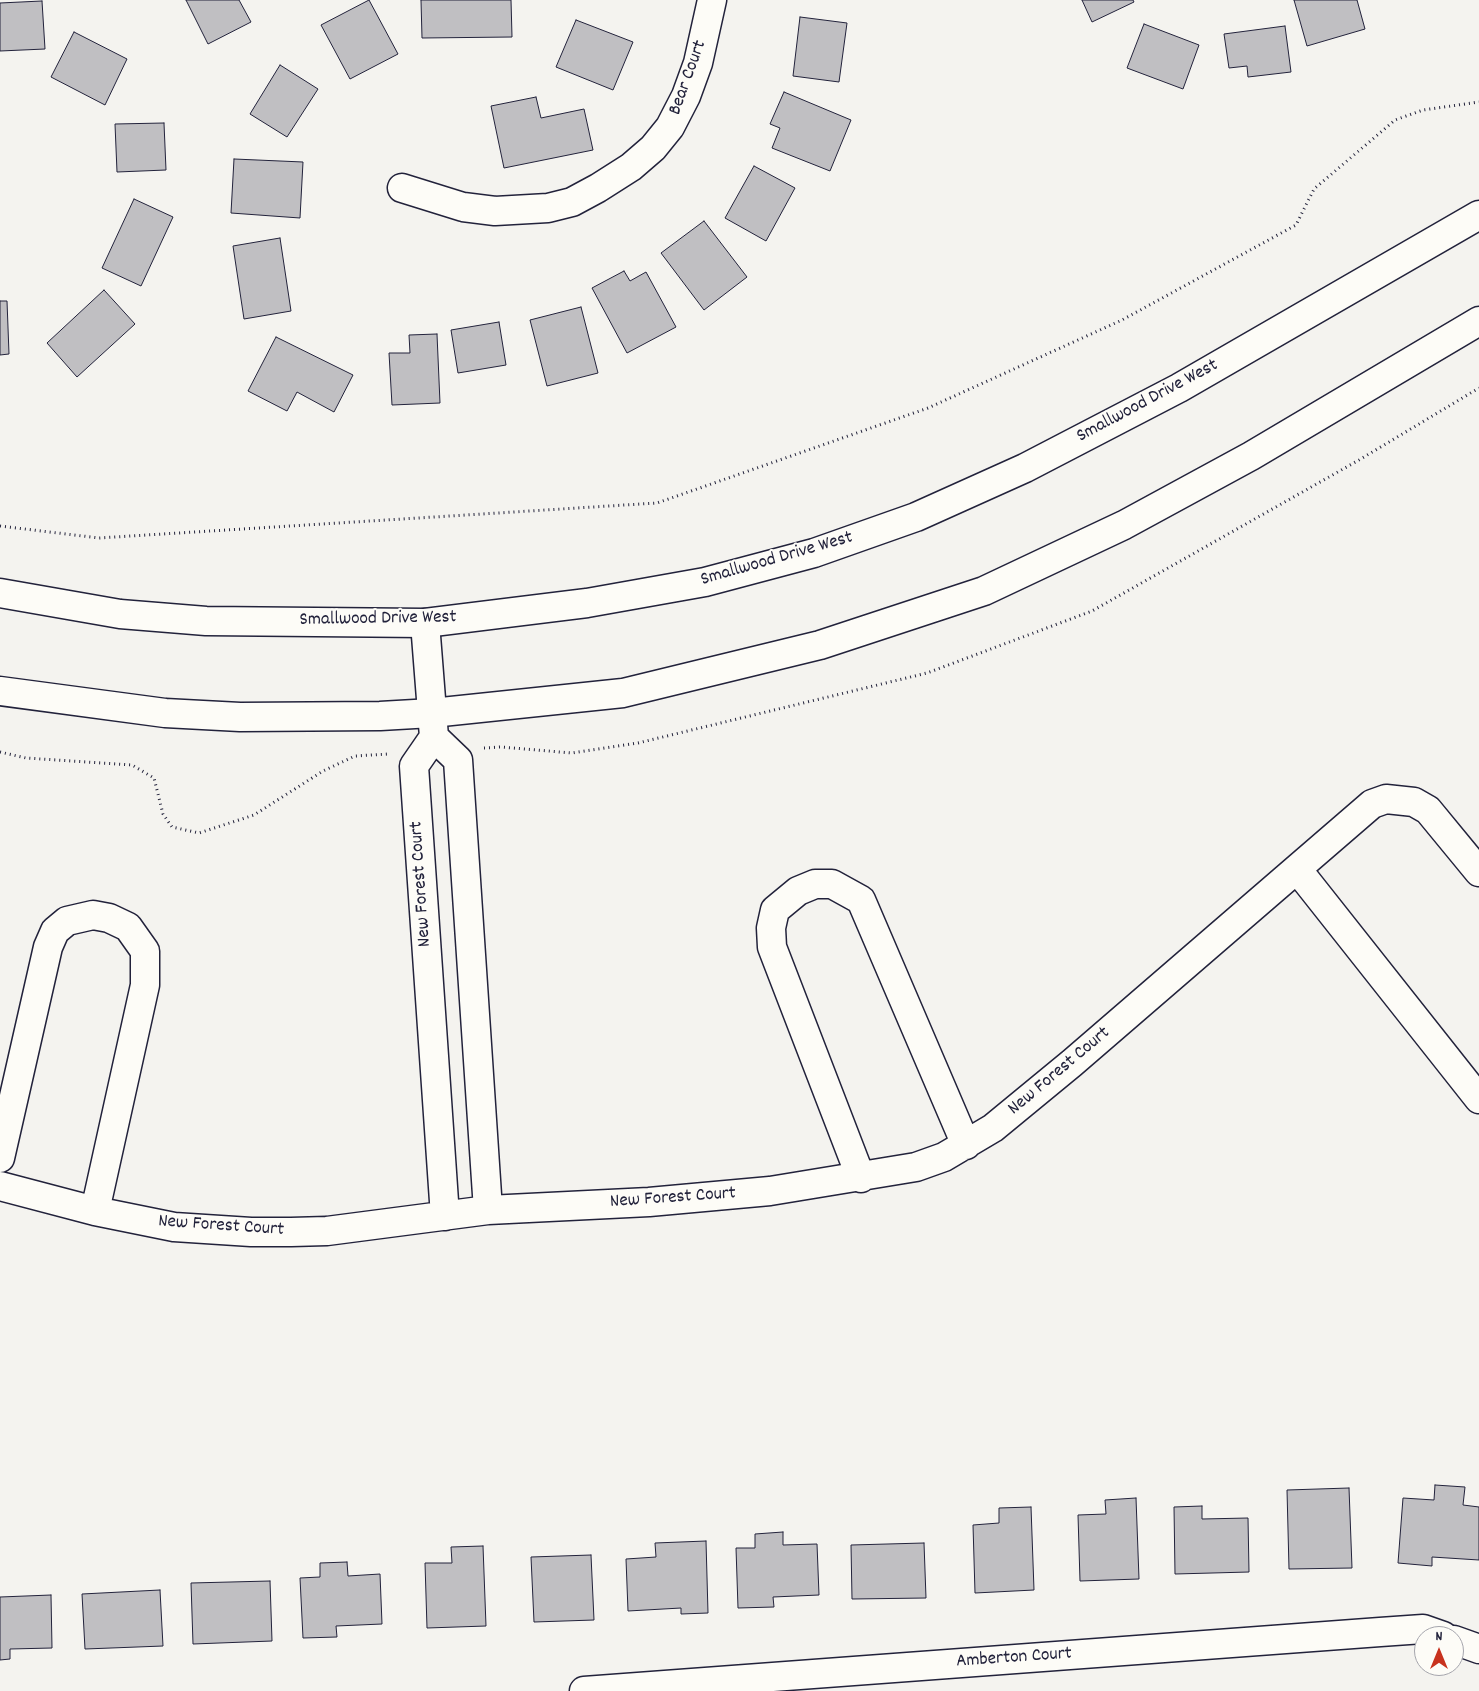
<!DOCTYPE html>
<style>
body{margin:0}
#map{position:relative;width:1479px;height:1691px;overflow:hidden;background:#f4f3ef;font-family:Dekko,sans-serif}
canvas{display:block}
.north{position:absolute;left:1414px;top:1626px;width:50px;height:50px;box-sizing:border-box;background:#fdfcf7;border:1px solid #a5a5ac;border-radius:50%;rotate:0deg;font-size:14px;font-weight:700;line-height:20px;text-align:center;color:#22223b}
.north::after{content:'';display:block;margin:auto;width:18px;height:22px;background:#c8321e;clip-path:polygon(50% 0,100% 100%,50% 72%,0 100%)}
</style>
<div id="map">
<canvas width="1479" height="1691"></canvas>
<div class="north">N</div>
</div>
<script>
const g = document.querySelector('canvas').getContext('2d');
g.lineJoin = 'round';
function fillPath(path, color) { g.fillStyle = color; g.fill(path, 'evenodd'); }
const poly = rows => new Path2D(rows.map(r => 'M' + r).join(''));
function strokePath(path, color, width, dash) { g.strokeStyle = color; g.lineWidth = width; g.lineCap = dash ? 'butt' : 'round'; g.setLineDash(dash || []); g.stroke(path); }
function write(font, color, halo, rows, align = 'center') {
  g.font = font + ' Dekko,sans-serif'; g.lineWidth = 4; g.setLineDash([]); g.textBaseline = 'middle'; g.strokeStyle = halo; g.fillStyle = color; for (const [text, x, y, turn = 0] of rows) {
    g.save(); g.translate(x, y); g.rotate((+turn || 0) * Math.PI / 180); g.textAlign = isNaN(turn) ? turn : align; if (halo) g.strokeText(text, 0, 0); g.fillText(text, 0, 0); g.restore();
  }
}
const building = poly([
 [186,0,239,0,251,22,208,44,186,0],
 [369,0,398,54,350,79,321,25,369,0],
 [421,0,511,0,512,37,422,38,421,0],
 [1082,0,1133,0,1134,2,1092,22,1082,0],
 [1294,0,1357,0,1365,29,1307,46,1294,0],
 [42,1,45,49,0,51,0,3,42,1],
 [800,17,847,23,839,82,793,76,800,17],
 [576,20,633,42,613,90,556,67,576,20],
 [1144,24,1199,45,1183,89,1127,68,1144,24],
 [1285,26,1291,72,1248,77,1247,66,1229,68,1224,34,1285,26],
 [74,32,127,59,105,105,51,77,74,32],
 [280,65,318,89,287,137,250,114,280,65],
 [784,92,851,120,830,171,772,148,780,128,770,124,784,92],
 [536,97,541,118,584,109,593,150,504,168,491,106,536,97],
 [164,123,166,170,117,172,115,124,164,123],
 [234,159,303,162,300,218,231,213,234,159],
 [754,166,795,188,766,241,725,218,754,166],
 [134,199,173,217,141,286,102,268,134,199],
 [704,221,747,277,704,310,661,253,704,221],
 [280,238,291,311,244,319,233,246,280,238],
 [624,271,630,281,646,272,676,327,627,353,592,288,624,271],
 [104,290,135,324,77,377,47,343,104,290],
 [0,301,7,301,9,354,0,355,0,301],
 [581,307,598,373,547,386,530,320,581,307],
 [499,322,506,365,458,373,451,330,499,322],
 [437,334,440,403,392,405,389,353,410,353,409,335,437,334],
 [276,337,353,375,334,412,297,392,287,411,248,391,276,337],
 [1435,1485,1465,1487,1463,1505,1479,1507,1479,1560,1432,1557,1432,1566,1398,1563,1403,1498,1434,1500,1435,1485],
 [1349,1488,1352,1568,1289,1569,1287,1490,1349,1488],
 [1136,1498,1139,1579,1080,1581,1078,1515,1106,1514,1105,1500,1136,1498],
 [1202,1506,1202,1519,1248,1518,1249,1572,1175,1574,1174,1507,1202,1506],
 [1031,1507,1034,1590,975,1593,973,1525,999,1523,999,1508,1031,1507],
 [783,1532,783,1545,817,1544,819,1595,773,1597,774,1607,738,1608,736,1548,755,1548,755,1534,783,1532],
 [706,1541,708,1613,681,1614,681,1608,628,1611,626,1559,656,1557,655,1543,706,1541],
 [924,1543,926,1598,852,1599,851,1545,924,1543],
 [483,1546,486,1626,427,1628,425,1563,452,1563,451,1547,483,1546],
 [591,1555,594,1620,534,1622,531,1557,591,1555],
 [347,1562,348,1576,380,1574,382,1624,336,1626,337,1637,303,1638,300,1578,320,1577,320,1563,347,1562],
 [270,1581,272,1641,193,1644,191,1583,270,1581],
 [160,1590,163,1646,85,1649,82,1594,160,1590],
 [51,1595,52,1648,10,1649,10,1659,0,1660,0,1597,51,1595]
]);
fillPath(building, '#c0bfc2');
strokePath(building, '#22223b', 1);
const street = poly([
 [402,188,463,207,495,211,548,208,572,202,598,188,631,167,653,148,670,127,686,96,698,63,712,0],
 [425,623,434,737,414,766,445,1216],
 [434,737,458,760,488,1210],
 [1297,869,1479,1099],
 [0,1158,48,947,55,931,67,921,93,915,109,918,128,927,145,951,145,985,95,1211],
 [861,1178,772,947,771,928,775,910,798,891,815,884,832,884,861,900,966,1145],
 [0,1186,95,1211,174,1227,251,1232,291,1232,327,1231,488,1210,649,1202,770,1191,916,1167,944,1157,993,1128,1072,1063,1372,804,1386,799,1414,802,1428,810,1479,872],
 [1454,1640,1479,1649],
 [584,1691,1380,1632,1423,1629,1443,1636]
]);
const secondary = poly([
 [0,593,120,614,206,621,425,623,587,603,705,582,814,553,916,517,1025,468,1179,388,1479,215],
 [0,691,165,713,240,717,380,716,432,713,623,693,820,645,984,591,1124,525,1251,456,1479,321]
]);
strokePath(street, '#22223b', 31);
strokePath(secondary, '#22223b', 31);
strokePath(poly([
 [0,526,99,538,657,503,928,408,1122,320,1296,225,1314,189,1395,120,1423,110,1479,102],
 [484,748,501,747,572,753,638,743,927,673,1092,611,1359,460,1479,388],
 [0,752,26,758,132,765,154,778,163,814,172,827,199,833,254,815,323,771,355,756,388,754]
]), '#22223b', 3, [1, 4]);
strokePath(street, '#fdfcf7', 28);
strokePath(secondary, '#fdfcf7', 28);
write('19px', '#22223b', '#fdfcf7', [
 ["Bear Court",689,78,-70],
 ["Smallwood Drive West",1148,402,-28],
 ["Smallwood Drive West",777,560,-16],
 ["Smallwood Drive West",378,620,-1],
 ["New Forest Court",422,884,-94],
 ["New Forest Court",1060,1072,-40],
 ["New Forest Court",673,1199,-4],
 ["New Forest Court",221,1227,4],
 ["Amberton Court",1014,1659,-4]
]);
</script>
